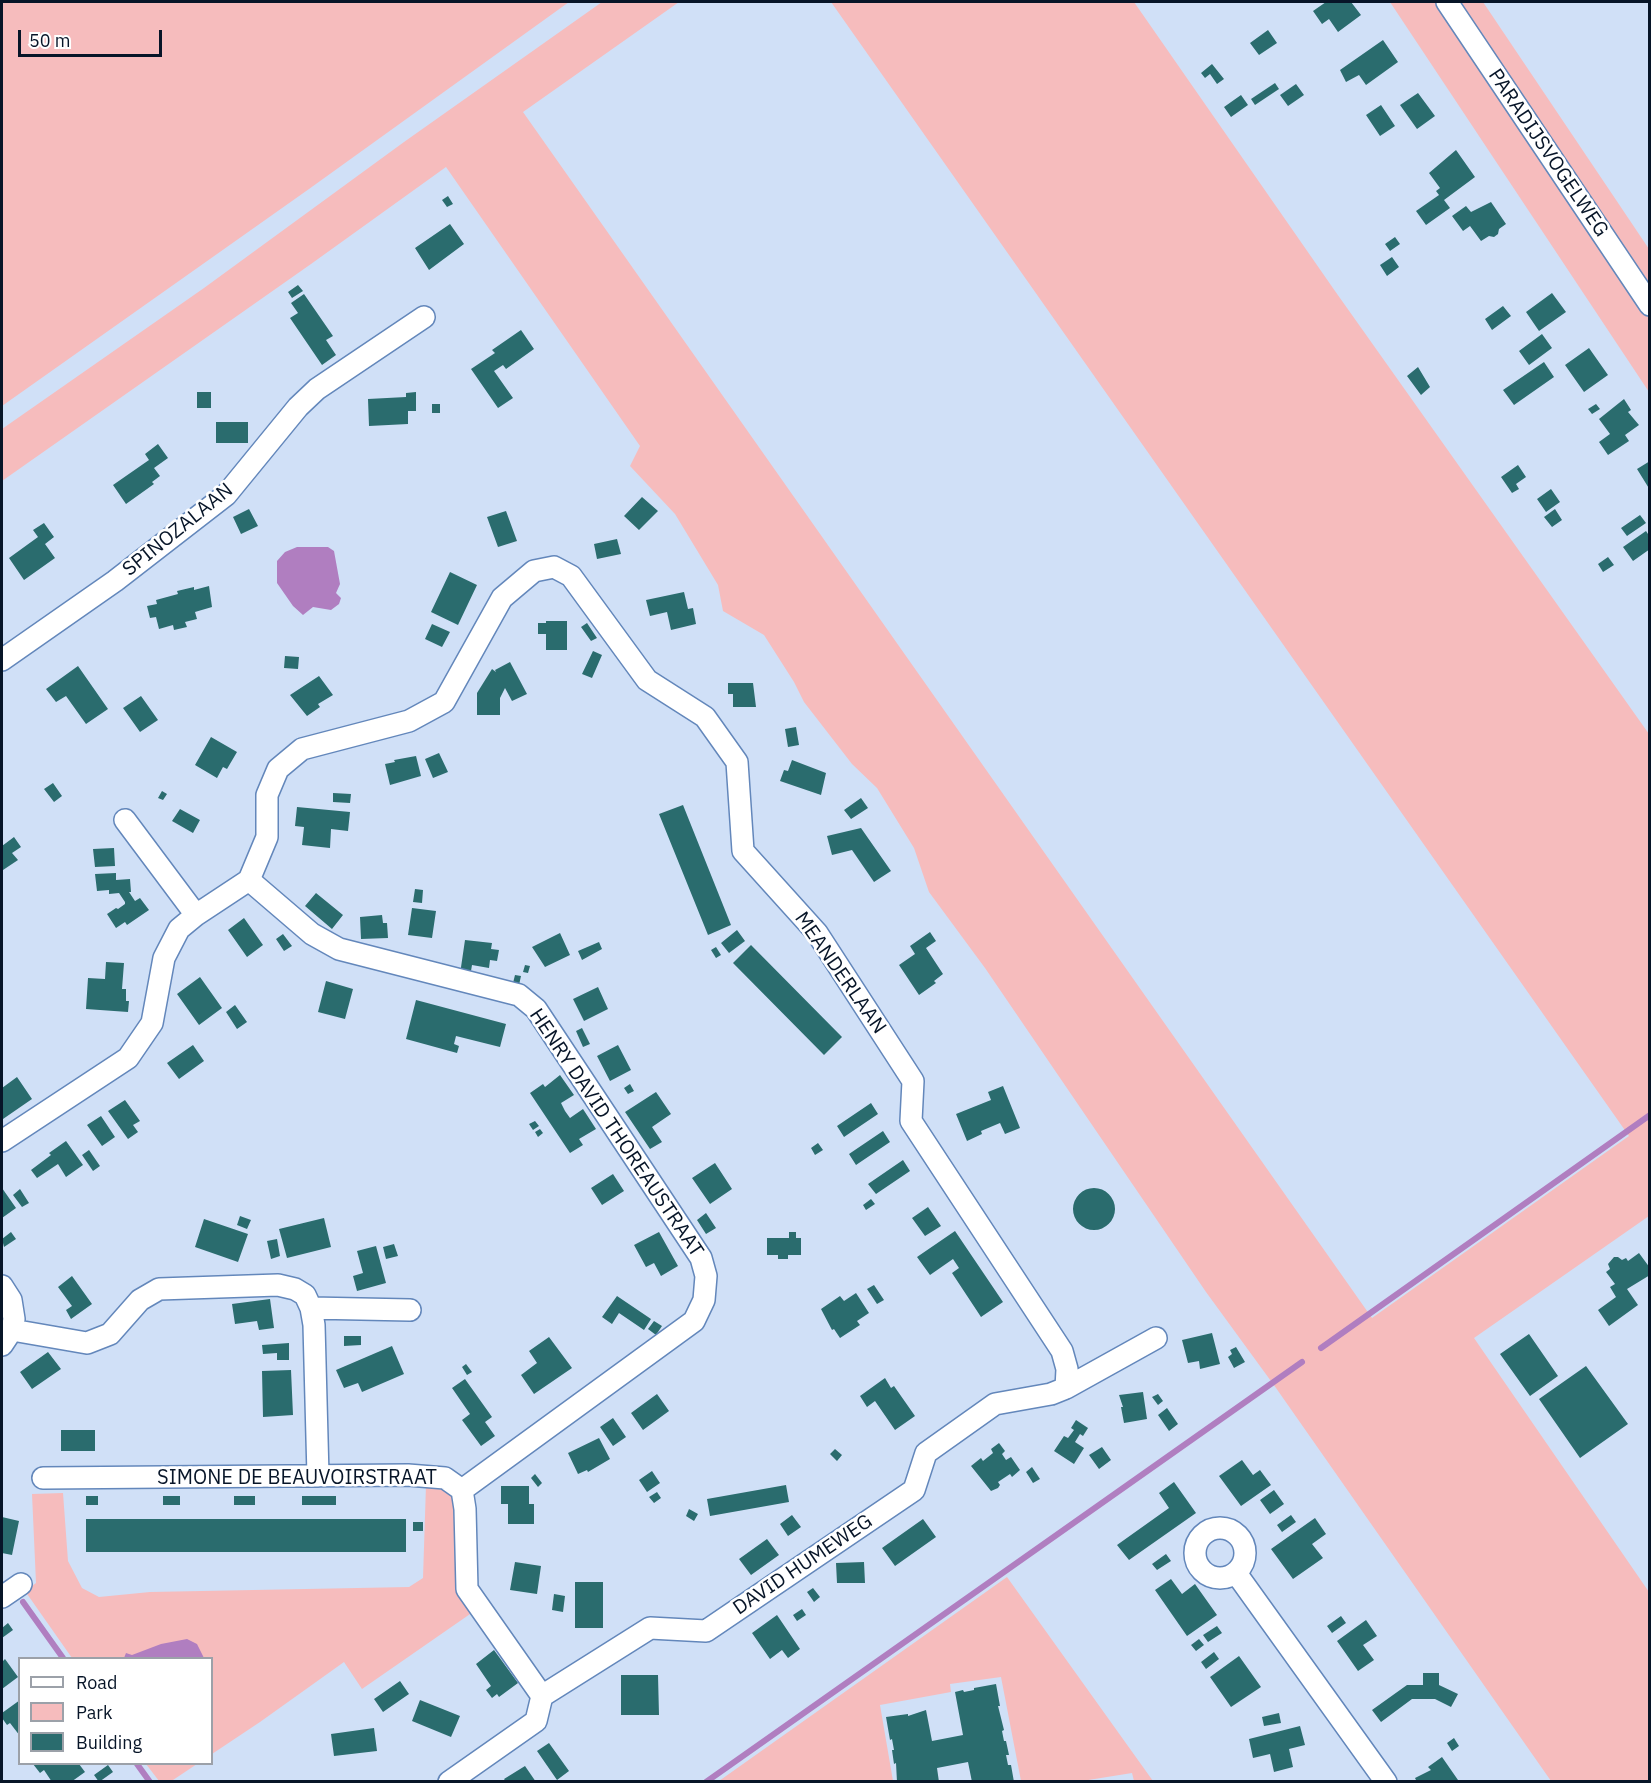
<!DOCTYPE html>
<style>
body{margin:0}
#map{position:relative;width:1651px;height:1783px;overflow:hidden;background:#d0e0f7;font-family:"IBM Plex Sans",sans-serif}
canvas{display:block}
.frame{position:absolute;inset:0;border:3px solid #071528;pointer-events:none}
.legend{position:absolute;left:18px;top:1657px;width:195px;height:108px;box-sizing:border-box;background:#fff;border:2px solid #9ca1a9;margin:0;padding:8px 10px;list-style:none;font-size:18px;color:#071528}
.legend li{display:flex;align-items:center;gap:12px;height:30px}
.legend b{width:30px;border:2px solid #9ca1a9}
.scale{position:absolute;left:18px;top:30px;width:144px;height:27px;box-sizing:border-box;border:3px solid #071528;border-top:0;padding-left:8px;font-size:18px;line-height:21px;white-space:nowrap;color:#071528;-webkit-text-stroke:4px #fff;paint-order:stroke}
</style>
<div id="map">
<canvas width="1651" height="1783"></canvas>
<div class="frame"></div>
<ul class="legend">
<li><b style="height:8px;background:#fff"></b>Road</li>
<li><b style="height:16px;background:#f6bcbd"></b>Park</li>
<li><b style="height:16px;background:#2a6c6e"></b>Building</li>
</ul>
<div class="scale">50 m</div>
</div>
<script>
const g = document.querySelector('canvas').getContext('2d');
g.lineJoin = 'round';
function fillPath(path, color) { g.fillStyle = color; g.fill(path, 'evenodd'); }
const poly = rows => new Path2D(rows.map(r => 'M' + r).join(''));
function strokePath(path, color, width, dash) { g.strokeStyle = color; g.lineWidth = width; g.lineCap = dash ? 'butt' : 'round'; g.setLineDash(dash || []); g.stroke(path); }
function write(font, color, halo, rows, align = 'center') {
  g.font = font + ' "IBM Plex Sans",sans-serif'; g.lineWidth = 5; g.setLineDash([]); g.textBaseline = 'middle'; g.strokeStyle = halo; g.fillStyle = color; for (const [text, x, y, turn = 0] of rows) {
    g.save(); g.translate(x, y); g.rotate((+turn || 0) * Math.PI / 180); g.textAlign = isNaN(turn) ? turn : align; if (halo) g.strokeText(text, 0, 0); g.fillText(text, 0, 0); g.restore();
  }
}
fillPath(poly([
 [2,2,569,2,309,189,2,406],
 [602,2,679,2,523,112,1372,1318,1629,1136,831,2,1134,2,1335,291,1649,734,1649,1216,1474,1338,1649,1592,1649,1781,1551,1781,1276,1388,1206,1292,985,968,929,892,914,848,877,788,852,764,804,702,794,682,764,635,723,611,718,585,675,514,630,466,640,446,446,167,311,264,2,481,2,429,204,288,404,142],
 [1390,2,1438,2,1649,319,1649,392],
 [1454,2,1483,2,1649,249,1649,296],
 [426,1485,441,1487,455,1497,458,1506,456,1580,473,1612,362,1689,344,1662,260,1722,212,1754,212,1658,72,1658,25,1591,36,1583,32,1494,63,1493,68,1561,82,1588,99,1597,150,1592,409,1587,423,1578],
 [1007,1577,1153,1781,1134,1781,1132,1773,1082,1781,1021,1781,1001,1677,950,1684,951,1692,880,1705,893,1781,719,1781],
 [146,1764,197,1764,170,1782,159,1781]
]), '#f6bcbd');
fillPath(poly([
 [297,547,328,547,334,551,340,584,336,593,341,598,339,604,331,610,313,607,303,615,293,606,277,583,277,561,285,552],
 [187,1639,197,1644,204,1658,124,1658,126,1653,132,1655,161,1644]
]), '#b07ec0');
strokePath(poly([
 [1321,1348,1650,1115],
 [23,1602,63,1658],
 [137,1764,150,1782],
 [706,1782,1302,1362]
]), '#b07ec0', 6);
fillPath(poly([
 [1326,2,1351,2,1361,15,1338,32,1329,19,1322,24,1313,11],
 [1268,30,1277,43,1259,55,1250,43],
 [1383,40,1398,62,1366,85,1359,75,1346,82,1340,70],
 [1212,64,1224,79,1217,84,1210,74,1205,78,1201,73],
 [1275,83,1279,89,1255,105,1251,99],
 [1296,84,1304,95,1288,106,1280,95],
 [1418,93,1435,116,1417,129,1400,105],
 [1241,95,1248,105,1231,117,1224,107],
 [1381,105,1395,126,1380,136,1366,115],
 [1456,150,1475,177,1444,200,1450,208,1426,225,1416,211,1439,195,1436,191,1440,188,1429,173],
 [448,196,453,204,447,207,442,200],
 [1491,202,1506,224,1499,229,1498,234,1494,237,1489,236,1481,241,1470,226,1463,231,1452,216,1466,206,1471,212],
 [450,224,464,244,429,270,415,248],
 [1395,237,1400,244,1390,251,1385,244],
 [1392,257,1399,267,1387,276,1380,265],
 [298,285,303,291,292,298,288,292],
 [1552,293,1566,312,1539,331,1526,312],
 [304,294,333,336,326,340,336,355,322,365,290,318,298,313,291,303],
 [1503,306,1511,316,1492,330,1485,319],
 [521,330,534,349,506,369,503,365,494,371,513,398,498,408,471,369,495,353,492,350],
 [1542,334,1552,348,1529,365,1519,351],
 [1589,348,1608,375,1584,392,1565,365],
 [1544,362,1554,377,1514,405,1503,390],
 [1418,367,1430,387,1421,395,1407,376],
 [197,392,211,392,211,408,197,408],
 [416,392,416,411,408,411,408,424,369,426,368,399,406,397,406,393],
 [1624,399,1631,410,1628,412,1639,425,1625,435,1629,441,1608,455,1599,442,1610,434,1599,419],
 [432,404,440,404,440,413,432,413],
 [1596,404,1600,409,1592,414,1588,409],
 [216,422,248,422,248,443,216,443],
 [158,444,168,458,154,468,160,476,152,482,154,484,126,504,113,485,149,460,145,454],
 [1650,461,1650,490,1637,469],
 [1518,465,1526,477,1516,484,1519,489,1512,493,1501,477],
 [1551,489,1560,502,1546,512,1537,499],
 [642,497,658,511,639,530,624,516],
 [249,509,258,526,241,534,233,517],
 [1555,509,1562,520,1552,527,1544,517],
 [506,511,517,541,498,547,487,517],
 [1640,515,1646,523,1627,536,1621,528],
 [44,523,54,537,45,544,55,558,24,580,9,558,38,537,33,530],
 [1646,531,1650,537,1650,549,1633,561,1623,547],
 [617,539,621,554,597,559,594,544],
 [1608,557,1614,565,1603,572,1598,564],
 [450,572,477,585,458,625,431,612],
 [209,586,212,607,195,612,197,619,185,622,187,627,174,630,173,625,159,629,156,617,150,618,147,606,157,604,156,600,178,594,177,591,194,587,194,590],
 [684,592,688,609,693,608,696,624,671,630,667,612,650,616,646,600],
 [546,621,567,621,567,650,546,650,546,634,538,634,538,623,546,623],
 [587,623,597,638,591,641,581,627],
 [432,624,450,632,442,647,425,639],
 [593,651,602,655,592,678,582,674],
 [285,656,299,657,298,669,284,668],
 [510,662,527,694,512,701,505,688,500,698,500,715,477,715,477,693,492,669,496,672,495,670],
 [78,666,108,709,86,724,66,696,56,702,46,689],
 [319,676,333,695,318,704,320,707,307,716,290,695],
 [728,683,753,683,756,707,733,707,733,694,728,694],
 [141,696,158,720,140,732,123,708],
 [796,727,799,745,788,747,785,729],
 [211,737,237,752,227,769,223,767,217,778,195,765],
 [439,753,448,772,433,778,425,759],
 [416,756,421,776,390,785,385,764,395,762,394,760],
 [792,760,826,773,821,795,780,781,784,770,788,771],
 [53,783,62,796,54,802,44,789],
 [162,791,167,794,163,800,158,798],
 [333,793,351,794,350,803,333,802],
 [861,798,868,808,851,819,844,810],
 [683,805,731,925,708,935,659,814],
 [297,807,350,812,348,831,331,829,330,848,302,845,304,827,295,826],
 [180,809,200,820,193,833,172,821],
 [861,828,891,871,874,882,852,850,832,855,827,836],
 [14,837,21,847,12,853,18,860,3,870,2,846],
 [114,848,115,866,95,867,93,849],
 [116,873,116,880,130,879,131,892,129,892,135,901,140,898,149,910,127,925,125,922,116,928,107,914,116,908,118,909,125,904,125,902,119,893,109,894,109,890,97,891,95,874],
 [415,889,423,890,422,903,413,902],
 [316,893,343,915,332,929,305,906],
 [412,908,436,911,432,938,408,935],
 [382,915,383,923,387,923,388,938,361,939,360,917],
 [244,918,263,945,247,957,228,930],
 [737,930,745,941,729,953,721,943],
 [930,932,936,941,926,948,943,974,934,981,936,983,919,995,899,965,915,954,910,946],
 [560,933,570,955,545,967,532,947],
 [283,934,292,946,284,951,276,939],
 [465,940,492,943,491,949,499,950,497,961,490,960,489,968,472,965,470,977,460,974],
 [599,942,602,949,582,960,578,951],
 [751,945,842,1037,824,1055,733,963],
 [716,947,721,955,716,958,711,950],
 [106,962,124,963,122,989,126,989,126,1001,129,1001,128,1012,86,1009,88,978,105,979],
 [525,965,530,966,528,973,523,972],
 [515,975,521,976,519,985,513,983],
 [200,977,222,1008,199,1025,177,994],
 [326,981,353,989,345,1019,318,1012],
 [598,987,608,1009,584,1021,573,999],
 [416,1000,506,1024,500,1047,456,1036,454,1044,459,1046,457,1053,406,1039],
 [235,1005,247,1022,237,1029,226,1012],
 [582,1028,590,1044,583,1047,576,1031],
 [193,1045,204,1061,179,1079,167,1063],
 [618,1045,631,1070,610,1081,597,1056],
 [560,1075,574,1095,561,1103,565,1111,570,1118,583,1109,596,1129,579,1139,583,1145,570,1153,530,1093,543,1084,545,1087],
 [17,1077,32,1099,3,1119,2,1088],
 [630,1084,634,1091,628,1094,624,1088],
 [1003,1086,1020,1128,1005,1134,1000,1123,981,1131,982,1134,967,1141,956,1114,991,1100,988,1092],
 [656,1092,671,1114,652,1127,662,1142,650,1149,625,1112],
 [125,1100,140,1121,133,1125,138,1132,128,1139,108,1111],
 [871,1103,878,1114,844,1137,837,1126],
 [101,1116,115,1137,102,1146,87,1125],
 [535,1121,539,1126,533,1130,529,1124],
 [540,1129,543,1133,538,1137,535,1132],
 [883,1131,890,1142,856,1165,849,1154],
 [66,1141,83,1165,66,1177,58,1164,37,1178,31,1170,51,1155,49,1153],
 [818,1143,823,1150,815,1155,811,1148],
 [89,1150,100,1166,93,1171,82,1155],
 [903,1160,910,1171,876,1194,868,1184],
 [715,1163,732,1189,710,1204,692,1178],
 [613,1174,624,1191,602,1205,591,1188],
 [2,1188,16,1208,2,1218],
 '1073 1209a21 21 0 1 1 42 0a21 21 0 1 1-42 0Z',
 [20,1189,29,1203,22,1207,13,1195],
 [871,1199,875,1204,866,1210,863,1205],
 [928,1207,941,1226,925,1236,912,1218],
 [706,1213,716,1228,706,1234,697,1220],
 [240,1216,251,1220,247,1229,237,1225],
 [324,1218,331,1247,287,1258,279,1229],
 [204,1219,248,1234,238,1262,195,1247],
 [955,1231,1003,1302,981,1317,952,1273,959,1268,953,1259,930,1275,917,1257],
 [11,1232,16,1239,4,1247,2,1239],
 [659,1232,678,1266,661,1276,654,1263,646,1267,634,1245],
 [789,1232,796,1232,796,1238,801,1238,801,1255,788,1255,788,1259,778,1259,778,1255,767,1255,767,1238,789,1238],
 [277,1239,280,1256,271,1259,267,1241],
 [394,1244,398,1256,386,1259,383,1247],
 [376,1246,386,1283,357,1291,353,1276,363,1273,357,1251],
 [1639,1253,1650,1268,1650,1275,1627,1289,1638,1305,1609,1326,1598,1310,1616,1297,1610,1287,1615,1284,1606,1272,1610,1269,1608,1264,1614,1257,1618,1257,1622,1260,1626,1258,1628,1261],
 [72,1276,92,1304,71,1319,66,1310,72,1306,58,1287],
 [874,1285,884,1300,877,1304,867,1289],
 [856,1293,869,1313,857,1321,860,1325,840,1338,834,1329,832,1330,821,1309,840,1296,844,1301],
 [617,1296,651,1319,644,1330,619,1313,612,1324,602,1317],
 [270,1299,274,1328,259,1330,257,1321,235,1324,232,1304],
 [654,1321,662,1326,656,1335,648,1329],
 [1212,1333,1220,1364,1200,1369,1199,1361,1188,1363,1182,1340],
 [1529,1334,1558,1376,1530,1396,1500,1354],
 [344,1336,361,1336,361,1345,344,1346],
 [549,1337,572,1368,534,1394,521,1375,537,1363,529,1351],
 [289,1343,289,1360,277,1360,277,1353,263,1354,262,1345],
 [392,1346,404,1374,362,1392,358,1383,344,1388,336,1370],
 [1236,1347,1245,1362,1234,1368,1228,1357,1232,1354,1230,1350],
 [48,1352,61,1369,32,1389,20,1372],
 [466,1364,472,1372,467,1375,462,1367],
 [1586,1366,1628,1424,1580,1458,1539,1399],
 [291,1370,293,1415,263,1417,262,1371],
 [885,1378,891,1388,894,1386,915,1416,895,1430,875,1401,867,1407,860,1396],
 [465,1379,492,1417,485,1422,495,1436,481,1446,462,1420,470,1414,452,1388],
 [1143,1392,1147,1419,1124,1423,1121,1407,1123,1407,1119,1395],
 [657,1394,669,1411,643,1430,631,1413],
 [1158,1394,1163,1401,1158,1405,1152,1397],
 [1167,1408,1178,1424,1169,1431,1158,1415],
 [613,1418,626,1437,613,1446,600,1427],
 [1076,1420,1088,1428,1083,1436,1080,1434,1075,1442,1084,1448,1074,1464,1054,1451,1064,1436,1068,1438,1074,1430,1071,1428],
 [61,1430,95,1430,95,1451,61,1451],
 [599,1438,610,1459,588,1472,587,1470,578,1474,568,1453],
 [999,1443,1005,1451,1002,1454,1006,1460,1011,1457,1020,1470,1012,1477,1010,1474,998,1482,1000,1485,998,1488,991,1491,971,1466,981,1458,983,1461,993,1453,991,1449],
 [1102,1447,1111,1460,1099,1469,1089,1455],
 [835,1449,842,1455,837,1461,830,1454],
 [1242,1460,1253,1475,1260,1470,1271,1485,1241,1506,1219,1476],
 [1032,1467,1040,1479,1033,1483,1026,1472],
 [652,1471,660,1483,647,1492,639,1480],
 [535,1474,542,1483,538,1487,531,1478],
 [1174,1482,1196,1513,1129,1560,1117,1545,1169,1508,1159,1493],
 [786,1485,789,1502,710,1516,707,1499],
 [501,1486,529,1486,529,1504,534,1504,534,1524,508,1524,508,1504,501,1504],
 [1274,1490,1284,1504,1270,1514,1260,1500],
 [657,1492,661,1498,654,1503,649,1497],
 [86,1496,98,1496,98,1505,86,1505],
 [163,1496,180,1496,180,1505,163,1505],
 [234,1496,255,1496,255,1505,234,1505],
 [302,1496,336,1496,336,1505,302,1505],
 [689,1509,698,1514,694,1521,686,1516],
 [792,1515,801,1527,788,1536,780,1524],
 [1291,1515,1296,1522,1282,1532,1277,1525],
 [2,1517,19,1521,12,1555,2,1553],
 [1315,1518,1326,1534,1312,1544,1323,1558,1293,1579,1271,1549],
 [86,1519,406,1519,406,1552,86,1552],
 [923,1519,936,1537,895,1566,882,1548],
 [413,1522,423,1522,423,1531,413,1531],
 [767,1539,779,1555,751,1575,739,1559],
 [1166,1554,1171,1561,1157,1570,1152,1564],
 [515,1562,541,1566,537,1594,510,1590],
 [864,1562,865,1583,837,1583,836,1563],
 [1171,1579,1182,1594,1195,1584,1217,1615,1187,1636,1155,1590],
 [575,1582,603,1582,603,1628,575,1628],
 [813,1588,820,1597,814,1602,807,1592],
 [554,1594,565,1596,563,1612,552,1610],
 [802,1609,806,1615,797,1621,793,1615],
 [777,1615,800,1649,788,1658,782,1650,770,1659,752,1633],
 [1341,1616,1346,1623,1332,1633,1327,1626],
 [1366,1620,1377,1636,1363,1645,1374,1660,1358,1671,1337,1641],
 [8,1623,13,1630,2,1638,2,1628],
 [1217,1626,1222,1633,1208,1642,1203,1635],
 [1199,1639,1204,1645,1196,1651,1191,1645],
 [494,1650,518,1683,499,1697,497,1694,492,1698,486,1690,491,1686,476,1664],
 [1214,1652,1219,1659,1206,1669,1201,1662],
 [1239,1656,1261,1687,1231,1707,1210,1677],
 [5,1659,18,1677,2,1689,2,1662],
 [1423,1673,1439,1673,1439,1685,1458,1694,1451,1707,1435,1699,1412,1699,1381,1722,1372,1710,1407,1685,1423,1685],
 [621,1675,658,1675,659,1715,621,1715],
 [400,1681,409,1694,383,1712,374,1699],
 [996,1684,1000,1706,998,1706,1004,1730,1002,1731,1004,1741,1006,1741,1009,1755,1006,1755,1008,1765,1011,1765,1014,1782,972,1782,968,1762,937,1768,939,1782,897,1782,896,1763,894,1764,892,1750,894,1750,892,1739,890,1740,886,1717,908,1714,908,1716,926,1710,932,1741,963,1735,955,1692,963,1690,964,1692,974,1690,974,1688],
 [20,1700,20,1736,10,1723,7,1725,2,1718,2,1713],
 [420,1700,460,1716,451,1737,412,1721],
 [1279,1713,1281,1723,1264,1726,1262,1717],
 [1300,1726,1305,1745,1289,1749,1293,1767,1274,1772,1270,1754,1253,1758,1249,1739],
 [374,1728,377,1751,334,1756,331,1734],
 [1454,1738,1459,1746,1452,1751,1447,1743],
 [549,1743,569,1771,557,1780,537,1751],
 [1442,1757,1458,1780,1455,1782,1417,1782,1415,1778,1431,1770,1428,1767],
 [33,1764,79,1764,85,1772,71,1782,52,1782,44,1770,40,1773],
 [108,1765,113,1772,99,1782,94,1775],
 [525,1766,536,1782,506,1782,504,1779]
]), '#2a6c6e');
const minor = poly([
 [1447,2,1650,305],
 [2,660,115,581,226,495,298,407,317,389,424,317],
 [125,820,196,915],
 [249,880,312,934,339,949,519,995,536,1009,701,1258,706,1276,704,1300,694,1321,462,1490],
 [2,1141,128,1058,152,1023,164,958,179,929,196,915,249,880,267,837,267,795,278,769,302,749,409,721,444,702,502,598,534,571,554,567,571,576,647,680,705,717,737,762,743,851,817,933,913,1081,911,1121,1062,1351,1067,1369,1066,1388],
 [2,1286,11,1300,14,1319,12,1330,2,1345],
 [311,1308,410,1310],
 [12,1330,87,1343,110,1334,140,1300,159,1289,278,1285,295,1289,305,1295,311,1308,314,1325,318,1476],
 [43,1478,408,1475,445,1478,462,1490,465,1509,467,1589,542,1696],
 '1195 1553a25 25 0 1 1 50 0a25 25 0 1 1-50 0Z',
 [1236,1573,1386,1782],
 [2,1597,21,1584],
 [449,1782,536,1721,542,1696,650,1628,706,1631,914,1490,926,1453,995,1404,1051,1394,1066,1388,1156,1338]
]);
strokePath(minor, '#6387bb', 24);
strokePath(minor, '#fff', 21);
write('20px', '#071528', '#fff', [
 ["PARADIJSVOGELWEG",1548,153,56],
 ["SPINOZALAAN",178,530,-39],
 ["MEANDERLAAN",840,973,55],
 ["HENRY DAVID THOREAUSTRAAT",616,1133,56],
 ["SIMONE DE BEAUVOIRSTRAAT",297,1478],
 ["DAVID HUMEWEG",803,1565,-34]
]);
</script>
